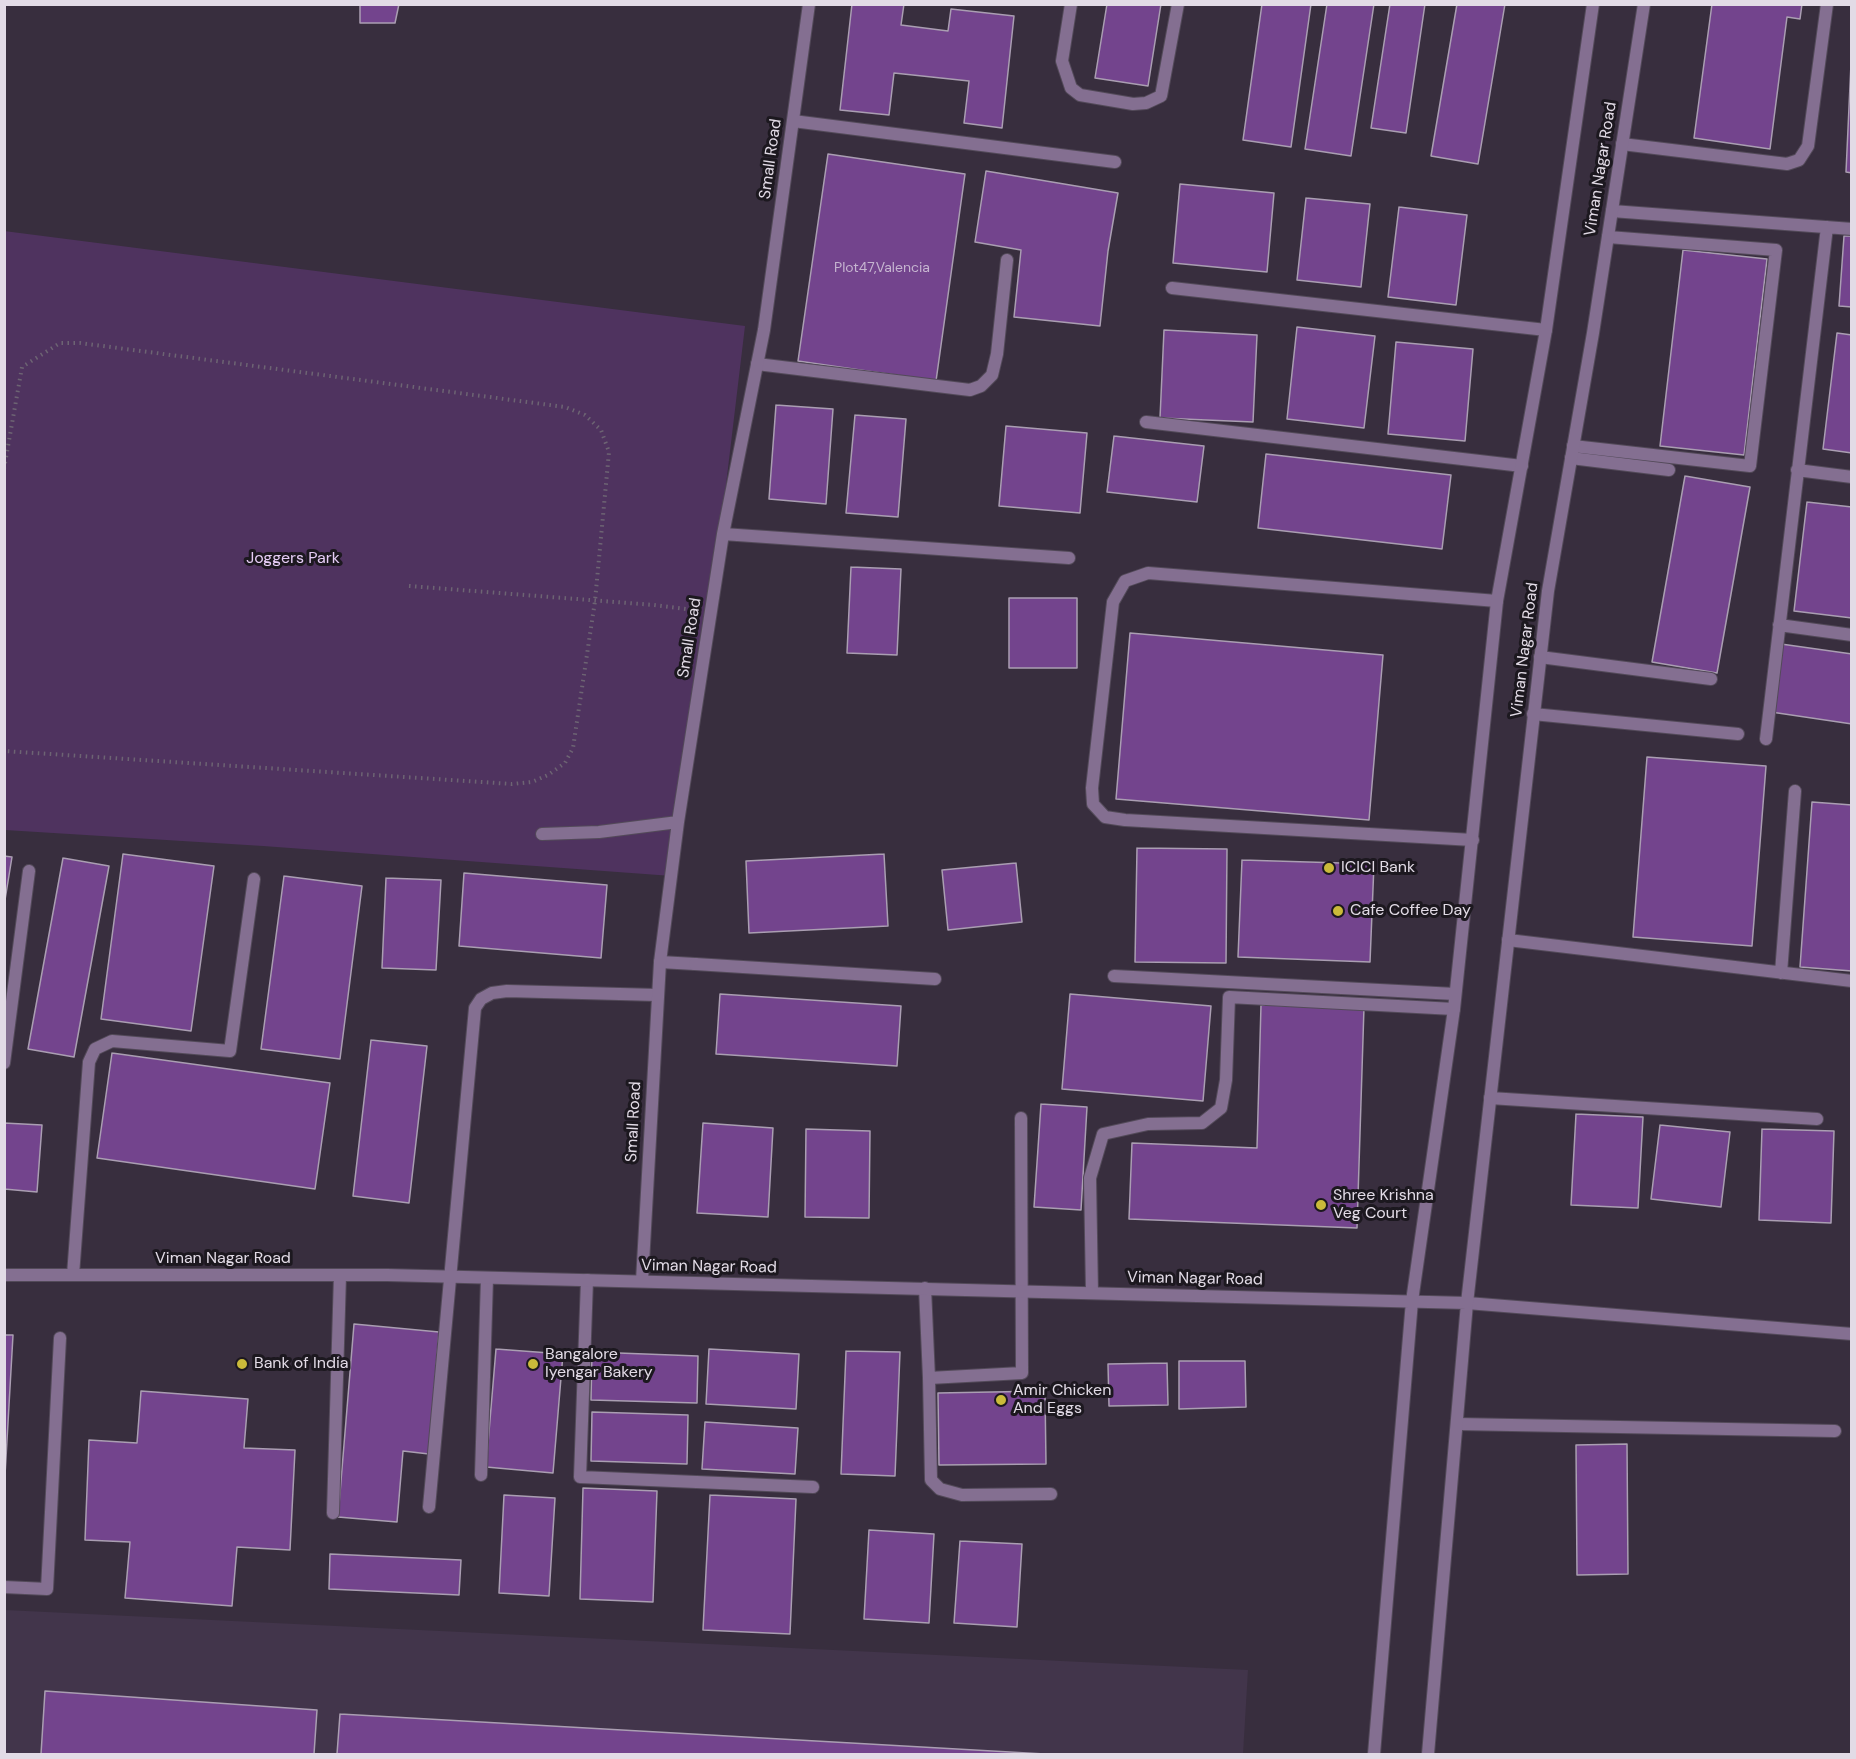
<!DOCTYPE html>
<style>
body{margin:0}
#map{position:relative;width:1856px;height:1759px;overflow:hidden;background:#382e3e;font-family:"DM Sans",sans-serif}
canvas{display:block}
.frame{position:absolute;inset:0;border:6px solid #e2dbe6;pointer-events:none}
</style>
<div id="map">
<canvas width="1856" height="1759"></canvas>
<div class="frame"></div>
</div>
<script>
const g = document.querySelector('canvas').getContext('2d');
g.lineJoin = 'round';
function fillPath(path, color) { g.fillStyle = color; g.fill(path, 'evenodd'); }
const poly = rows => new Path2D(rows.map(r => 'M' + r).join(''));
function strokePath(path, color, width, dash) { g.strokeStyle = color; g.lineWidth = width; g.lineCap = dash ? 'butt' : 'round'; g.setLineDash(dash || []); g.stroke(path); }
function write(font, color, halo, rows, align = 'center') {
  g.font = font + ' "DM Sans",sans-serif'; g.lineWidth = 6; g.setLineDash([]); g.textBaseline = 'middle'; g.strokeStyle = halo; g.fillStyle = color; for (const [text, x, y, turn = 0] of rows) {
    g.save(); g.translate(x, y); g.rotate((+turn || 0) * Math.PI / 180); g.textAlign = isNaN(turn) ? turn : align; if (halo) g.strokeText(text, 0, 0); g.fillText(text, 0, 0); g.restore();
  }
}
fillPath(poly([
 [5,1610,1248,1670,1243,1754,5,1754]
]), '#42354b');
fillPath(poly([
 [4,231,745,326,711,610,672,876,263,846,5,830]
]), '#4f335f');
const building = poly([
 [360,4,399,4,395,23,360,23,360,4],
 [852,4,904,4,901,25,948,31,951,9,1014,16,1002,128,964,123,969,81,894,73,889,115,840,110,852,4],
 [1107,4,1161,4,1148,86,1095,78,1107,4],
 [1262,4,1311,4,1291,147,1243,140,1262,4],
 [1327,4,1374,4,1351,156,1305,149,1327,4],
 [1390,4,1425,4,1406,133,1371,128,1390,4],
 [1457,4,1505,4,1478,164,1431,156,1457,4],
 [1712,4,1802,4,1800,19,1787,17,1770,149,1694,138,1712,4],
 [1852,42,1852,173,1846,172,1852,42],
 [828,154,965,174,936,381,798,361,828,154],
 [986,171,1118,193,1108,251,1100,326,1014,317,1021,250,975,242,986,171],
 [1180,184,1274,193,1267,272,1173,263,1180,184],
 [1306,198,1370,204,1361,287,1297,280,1306,198],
 [1399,207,1467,215,1456,305,1388,297,1399,207],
 [1844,236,1852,236,1852,307,1839,306,1844,236],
 [1683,250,1767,259,1744,455,1660,446,1683,250],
 [1297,327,1375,336,1364,428,1287,419,1297,327],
 [1164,330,1257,335,1253,422,1160,418,1164,330],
 [1837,333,1852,335,1852,453,1823,449,1837,333],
 [1396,342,1473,349,1465,441,1388,434,1396,342],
 [776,405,833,409,826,504,769,499,776,405],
 [855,415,906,419,898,517,846,513,855,415],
 [1006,426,1087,433,1080,513,999,506,1006,426],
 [1114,436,1204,446,1197,502,1107,492,1114,436],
 [1266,454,1451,475,1442,549,1258,528,1266,454],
 [1685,476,1750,487,1717,673,1652,662,1685,476],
 [1807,502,1852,507,1852,618,1794,611,1807,502],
 [851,567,901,569,897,655,847,653,851,567],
 [1009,598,1077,598,1077,668,1009,668,1009,598],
 [1130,633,1383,655,1369,820,1116,799,1130,633],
 [1781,644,1852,654,1852,724,1771,712,1781,644],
 [1647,757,1766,766,1752,946,1633,937,1647,757],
 [1812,802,1852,805,1852,971,1800,967,1812,802],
 [1137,848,1227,849,1226,963,1135,962,1137,848],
 [123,854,214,866,191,1031,101,1019,123,854],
 [884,854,888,926,749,933,746,861,884,854],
 [4,856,12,857,4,906,4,856],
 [63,858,109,866,74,1057,28,1049,63,858],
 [1242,860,1374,864,1370,962,1238,957,1242,860],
 [1016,863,1022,922,948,930,942,870,1016,863],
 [464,873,607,885,601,958,459,946,464,873],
 [284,876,362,886,340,1059,261,1049,284,876],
 [386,878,441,880,436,970,382,968,386,878],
 [720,994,901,1006,897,1066,716,1054,720,994],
 [1070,994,1211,1006,1203,1101,1062,1089,1070,994],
 [1261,1005,1364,1007,1357,1228,1129,1219,1132,1143,1257,1148,1261,1005],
 [371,1040,427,1046,409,1203,353,1196,371,1040],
 [112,1053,330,1083,315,1189,97,1158,112,1053],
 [1041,1104,1087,1107,1081,1210,1034,1207,1041,1104],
 [1576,1114,1643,1117,1638,1208,1571,1205,1576,1114],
 [4,1123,42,1125,37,1192,4,1189,4,1123],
 [703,1123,773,1128,768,1217,697,1213,703,1123],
 [1660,1125,1730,1132,1721,1207,1651,1199,1660,1125],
 [806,1129,870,1131,869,1218,805,1217,806,1129],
 [1762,1129,1834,1131,1831,1223,1759,1220,1762,1129],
 [354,1324,439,1332,429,1454,403,1451,397,1522,338,1517,354,1324],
 [4,1335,13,1335,4,1493,4,1335],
 [496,1349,563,1354,553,1473,486,1467,496,1349],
 [709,1349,799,1354,796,1409,706,1404,709,1349],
 [846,1351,900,1352,895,1476,841,1474,846,1351],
 [592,1352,698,1356,697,1403,591,1400,592,1352],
 [1179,1361,1245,1361,1246,1407,1179,1409,1179,1361],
 [1167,1363,1168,1405,1109,1406,1108,1364,1167,1363],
 [141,1391,248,1399,244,1448,295,1450,290,1550,237,1547,232,1606,125,1598,130,1542,85,1540,89,1440,137,1443,141,1391],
 [1045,1391,1046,1464,939,1465,938,1393,1045,1391],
 [592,1412,688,1415,687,1464,591,1461,592,1412],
 [705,1422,798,1428,795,1474,702,1469,705,1422],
 [1627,1444,1628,1574,1577,1575,1576,1445,1627,1444],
 [583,1488,657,1491,653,1602,580,1599,583,1488],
 [504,1495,555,1498,549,1596,499,1593,504,1495],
 [710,1495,796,1499,790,1634,703,1630,710,1495],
 [869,1530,934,1534,929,1623,864,1619,869,1530],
 [960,1541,1022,1544,1017,1627,954,1623,960,1541],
 [330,1554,461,1560,459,1595,329,1589,330,1554],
 [45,1691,317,1710,314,1754,41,1754,45,1691],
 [340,1714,1045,1754,337,1754,340,1714]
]);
fillPath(building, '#73448d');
strokePath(building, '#aa9eb2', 1.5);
const service = poly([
 [1071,4,1062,61,1071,88,1080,95,1133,104,1146,103,1161,96,1178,4],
 [1172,288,1546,330],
 [757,364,970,390,981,386,992,375,997,354,1007,260],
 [1146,422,1522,466],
 [1571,458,1669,470],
 [1540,657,1711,679],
 [1533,714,1738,734],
 [660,962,695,964],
 [1114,976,1455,994],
 [1490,1098,1817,1119],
 [587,1280,580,1477,813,1487],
 [925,1288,929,1378,931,1480,940,1489,962,1495,1051,1494],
 [1092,1293,1090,1178,1103,1134,1148,1124,1202,1123,1221,1108,1226,1080,1229,997,1454,1009],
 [929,1378,1022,1373,1021,1118],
 [1457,1424,1835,1431],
 [481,1475,487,1278],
 [429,1507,475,1008,481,999,492,993,507,991,657,995],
 [333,1513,340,1275],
 [4,1587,47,1589,60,1338]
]);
const minor = poly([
 [793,121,1115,162],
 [1622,144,1787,164,1799,160,1808,146,1827,4],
 [1612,211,1852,229],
 [1573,446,1750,466,1776,250,1608,237],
 [1797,470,1852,477],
 [723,534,1069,558],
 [1779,625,1852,635],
 [1766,739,1827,227],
 [542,834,599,832,678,822],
 [1473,840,1125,820,1105,817,1093,804,1092,788,1113,602,1125,581,1148,573,1497,601],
 [1508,940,1852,981],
 [695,964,935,979],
 [1781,973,1795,791],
 [4,1063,29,871],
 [73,1275,89,1062,95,1049,112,1041,230,1051,254,879],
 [642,1281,660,962,678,822,723,534,764,330,809,4],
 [1467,1303,1852,1334]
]);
const tertiary = poly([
 [4,1275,387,1275,1467,1303],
 [1374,1754,1412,1301,1454,1009,1497,601,1546,330,1593,4],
 [1428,1754,1467,1303,1548,591,1593,333,1644,4]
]);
strokePath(service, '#534a59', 14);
strokePath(minor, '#534a59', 14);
strokePath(tertiary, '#534a59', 14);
strokePath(poly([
 [4,469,22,367,60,343,80,343,565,407,585,415,601,430,609,452,595,601,573,748,565,763,548,775,532,782,512,784,4,751],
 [409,586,654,605,686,609]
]), '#6d6473', 4, [1.5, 4.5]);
strokePath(service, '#846f91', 12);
strokePath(minor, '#846f91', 12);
strokePath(tertiary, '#846f91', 12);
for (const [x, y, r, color] of [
 [1329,868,6,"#caba3a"],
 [1338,911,6,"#caba3a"],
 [1321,1205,6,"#caba3a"],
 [242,1364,6,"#caba3a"],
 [533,1364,6,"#caba3a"],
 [1001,1400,6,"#caba3a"]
]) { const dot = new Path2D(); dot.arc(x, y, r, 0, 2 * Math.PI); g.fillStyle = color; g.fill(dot); strokePath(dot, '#1c181f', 2); }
write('14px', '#c6b5d0', null, [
 ["Plot47,Valencia",882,268]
]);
write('16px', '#e2dbe6', '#1c181f', [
 ["Small Road",771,159,-82],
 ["Viman Nagar Road",1601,169,-81],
 ["Small Road",690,638,-81],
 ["Viman Nagar Road",1525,650,-83],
 ["Small Road",634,1122,-87],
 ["Viman Nagar Road",223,1259],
 ["Viman Nagar Road",709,1267,1],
 ["Viman Nagar Road",1195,1279,1]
]);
write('16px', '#e6cdf6', '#1c181f', [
 ["Joggers Park",293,559]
]);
write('16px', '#e2dbe6', '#1c181f', [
 ["ICICI Bank",1341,868],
 ["Cafe Coffee Day",1350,911],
 ["Shree Krishna",1333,1196],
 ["Veg Court",1333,1214],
 ["Bangalore",545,1355],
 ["Iyengar Bakery",545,1373],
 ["Bank of India",254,1364],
 ["Amir Chicken",1013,1391],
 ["And Eggs",1013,1409]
], 'left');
</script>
